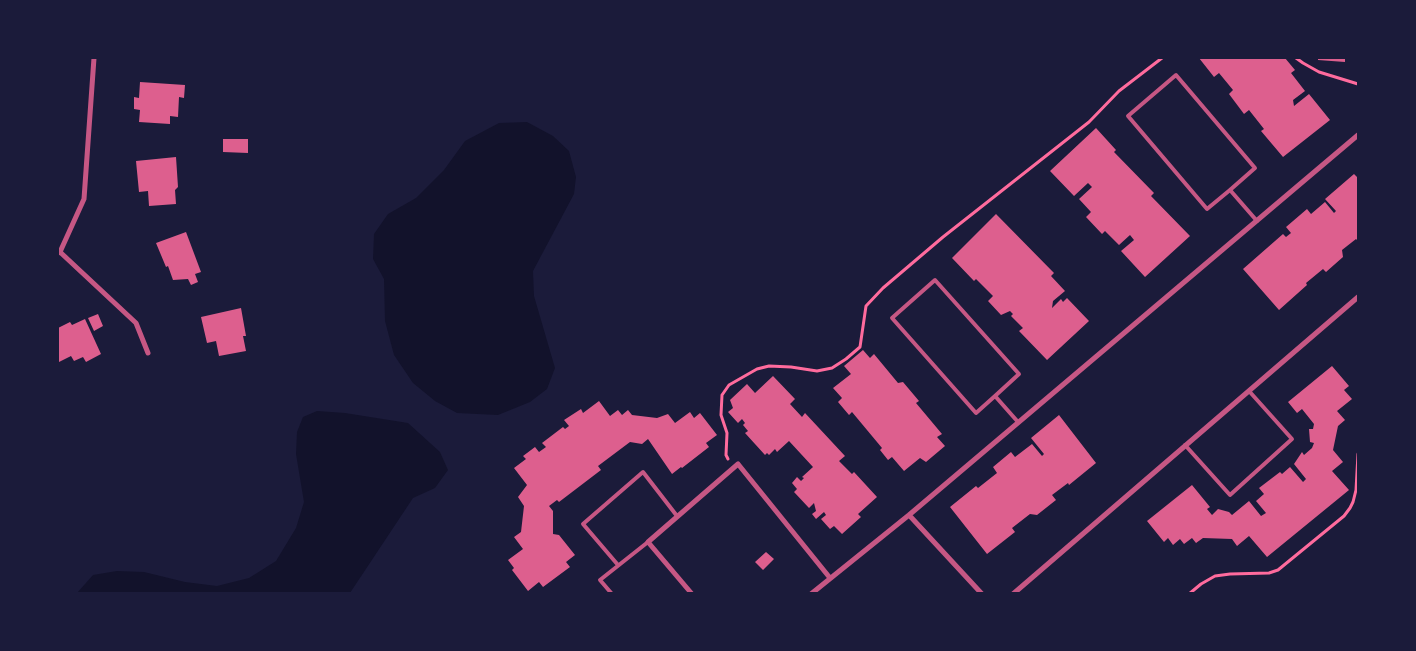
<!DOCTYPE html>
<style>
body{margin:0}
#map{position:relative;width:1416px;height:651px;overflow:hidden;background:#1b1b3a;font-family:Roboto,sans-serif}
canvas{display:block}
.frame{position:absolute;inset:0;border:59px solid #1b1b3a;pointer-events:none}
</style>
<div id="map">
<canvas width="1416" height="651"></canvas>
<div class="frame"></div>
</div>
<script>
const g = document.querySelector('canvas').getContext('2d');
g.lineJoin = 'round';
function fillPath(path, color) { g.fillStyle = color; g.fill(path, 'evenodd'); }
const poly = rows => new Path2D(rows.map(r => 'M' + r).join(''));
function strokePath(path, color, width, dash) { g.strokeStyle = color; g.lineWidth = width; g.lineCap = dash ? 'butt' : 'round'; g.setLineDash(dash || []); g.stroke(path); }
fillPath(poly([
 [527,122,553,136,569,151,576,177,574,194,533,271,534,296,555,368,547,389,530,402,498,415,457,413,435,401,413,383,394,355,385,321,384,279,373,259,374,234,388,214,416,198,444,170,465,141,499,123],
 [317,411,345,413,408,423,440,452,448,470,435,488,413,498,350,593,77,593,93,575,117,571,144,572,185,582,217,586,249,578,276,561,296,528,304,502,296,454,297,432,303,417]
]), '#12122b');
fillPath(poly([
 [1199,58,1285,58,1295,70,1291,73,1305,91,1293,100,1294,106,1309,94,1330,120,1283,157,1261,131,1264,129,1249,110,1244,114,1229,94,1233,90,1219,73,1214,77],
 [1318,58,1345,58,1345,62,1318,60],
 [140,82,185,85,184,98,179,97,178,117,170,116,170,124,139,122,140,110,134,109,134,97,139,98],
 [1096,128,1116,150,1114,152,1154,193,1151,196,1190,236,1145,277,1121,251,1134,240,1130,235,1119,245,1105,231,1102,234,1086,217,1091,212,1079,199,1092,187,1088,183,1074,196,1050,171],
 [223,139,248,139,248,153,223,152],
 [176,157,178,187,175,190,176,204,149,206,148,191,139,192,136,161],
 [1354,174,1358,178,1358,241,1356,239,1342,250,1343,257,1326,272,1323,269,1306,283,1307,285,1279,310,1243,269,1283,234,1286,237,1291,233,1286,227,1307,209,1311,214,1325,202,1334,213,1336,211,1325,199],
 [996,214,1054,273,1051,276,1065,291,1053,301,1052,308,1061,299,1063,302,1067,298,1089,321,1047,360,1019,331,1023,328,1011,316,1013,314,1010,311,1001,315,988,301,993,296,976,279,974,281,952,258],
 [186,232,201,272,195,274,198,282,191,285,188,279,173,280,168,266,166,267,156,243],
 [241,308,246,336,243,336,246,351,219,356,216,341,207,343,201,317],
 [98,314,103,326,94,331,88,318],
 [85,319,101,354,86,362,83,357,74,361,71,356,59,362,58,328,70,322,72,325],
 [863,350,870,358,874,354,898,383,903,382,919,401,916,403,942,434,937,437,945,446,926,462,920,458,904,471,892,457,888,460,880,450,882,448,852,412,849,415,838,402,842,398,833,388,851,374,844,366],
 [1332,366,1349,386,1344,390,1352,399,1337,411,1345,420,1338,426,1333,450,1343,462,1332,471,1349,490,1267,557,1249,536,1237,546,1232,539,1203,538,1196,543,1192,538,1184,544,1180,539,1173,545,1168,538,1164,542,1147,521,1192,485,1210,507,1207,509,1212,515,1218,509,1229,512,1232,515,1249,501,1261,516,1266,513,1256,501,1264,494,1259,488,1280,472,1282,474,1290,467,1303,482,1306,479,1294,464,1302,452,1304,455,1312,448,1314,443,1310,442,1309,429,1313,429,1314,424,1302,409,1297,413,1288,402],
 [773,376,795,399,790,404,802,417,805,413,845,456,839,461,852,474,854,472,877,497,858,514,861,517,842,534,834,526,830,529,821,519,826,515,824,512,816,519,812,514,816,511,814,503,809,508,794,492,797,489,792,483,797,477,801,481,804,478,802,477,813,467,789,441,777,452,775,449,769,455,767,453,765,455,745,433,748,431,743,425,745,423,742,419,738,423,728,412,733,408,730,400,747,384,755,393],
 [599,401,610,416,618,410,622,415,628,410,632,415,657,418,668,414,675,423,690,412,694,418,700,413,717,435,706,443,709,447,682,468,681,467,672,474,648,439,642,444,630,442,598,466,601,470,559,502,557,500,549,506,553,511,553,534,559,535,575,555,566,562,570,567,543,587,539,582,528,591,512,570,514,568,508,560,523,549,514,537,521,532,524,506,518,497,527,485,514,468,526,459,523,456,535,447,539,452,546,447,542,443,563,427,565,429,569,426,564,420,581,409,583,413],
 [1059,415,1096,463,1069,485,1068,483,1052,495,1056,500,1037,515,1030,514,1012,528,1015,532,987,554,950,507,976,486,978,488,997,473,993,467,1011,452,1015,457,1032,444,1042,456,1044,454,1031,438],
 [766,552,774,559,763,570,755,562]
]), '#dd5f8e');
strokePath(poly([
 [1296,58,1303,63,1319,72,1358,84],
 [728,459,726,455,727,433,721,415,722,395,729,385,757,369,769,366,791,367,817,371,832,368,846,359,860,347,866,306,883,288,943,237,1089,122,1119,91,1162,58],
 [1189,594,1201,584,1215,576,1230,574,1269,573,1278,570,1344,516,1350,508,1353,502,1356,490,1358,454]
]), '#ff6b9d', 3);
strokePath(poly([
 [1230,190,1207,209,1128,116,1176,75,1255,168,1230,190,1257,221],
 [995,396,976,413,892,318,935,280,1019,374,995,396,1018,422],
 [1185,445,1230,495,1292,439,1249,391],
 [618,565,583,524,643,472,677,516],
 [612,594,600,580,648,542]
]), '#c65784', 4);
strokePath(poly([
 [60,252,136,323,148,353],
 [58,253,60,252,84,199,94,58],
 [909,515,982,594],
 [692,594,648,542,738,464,830,578],
 [811,594,909,515,1358,135],
 [1013,594,1358,297]
]), '#c65784', 5);
</script>
